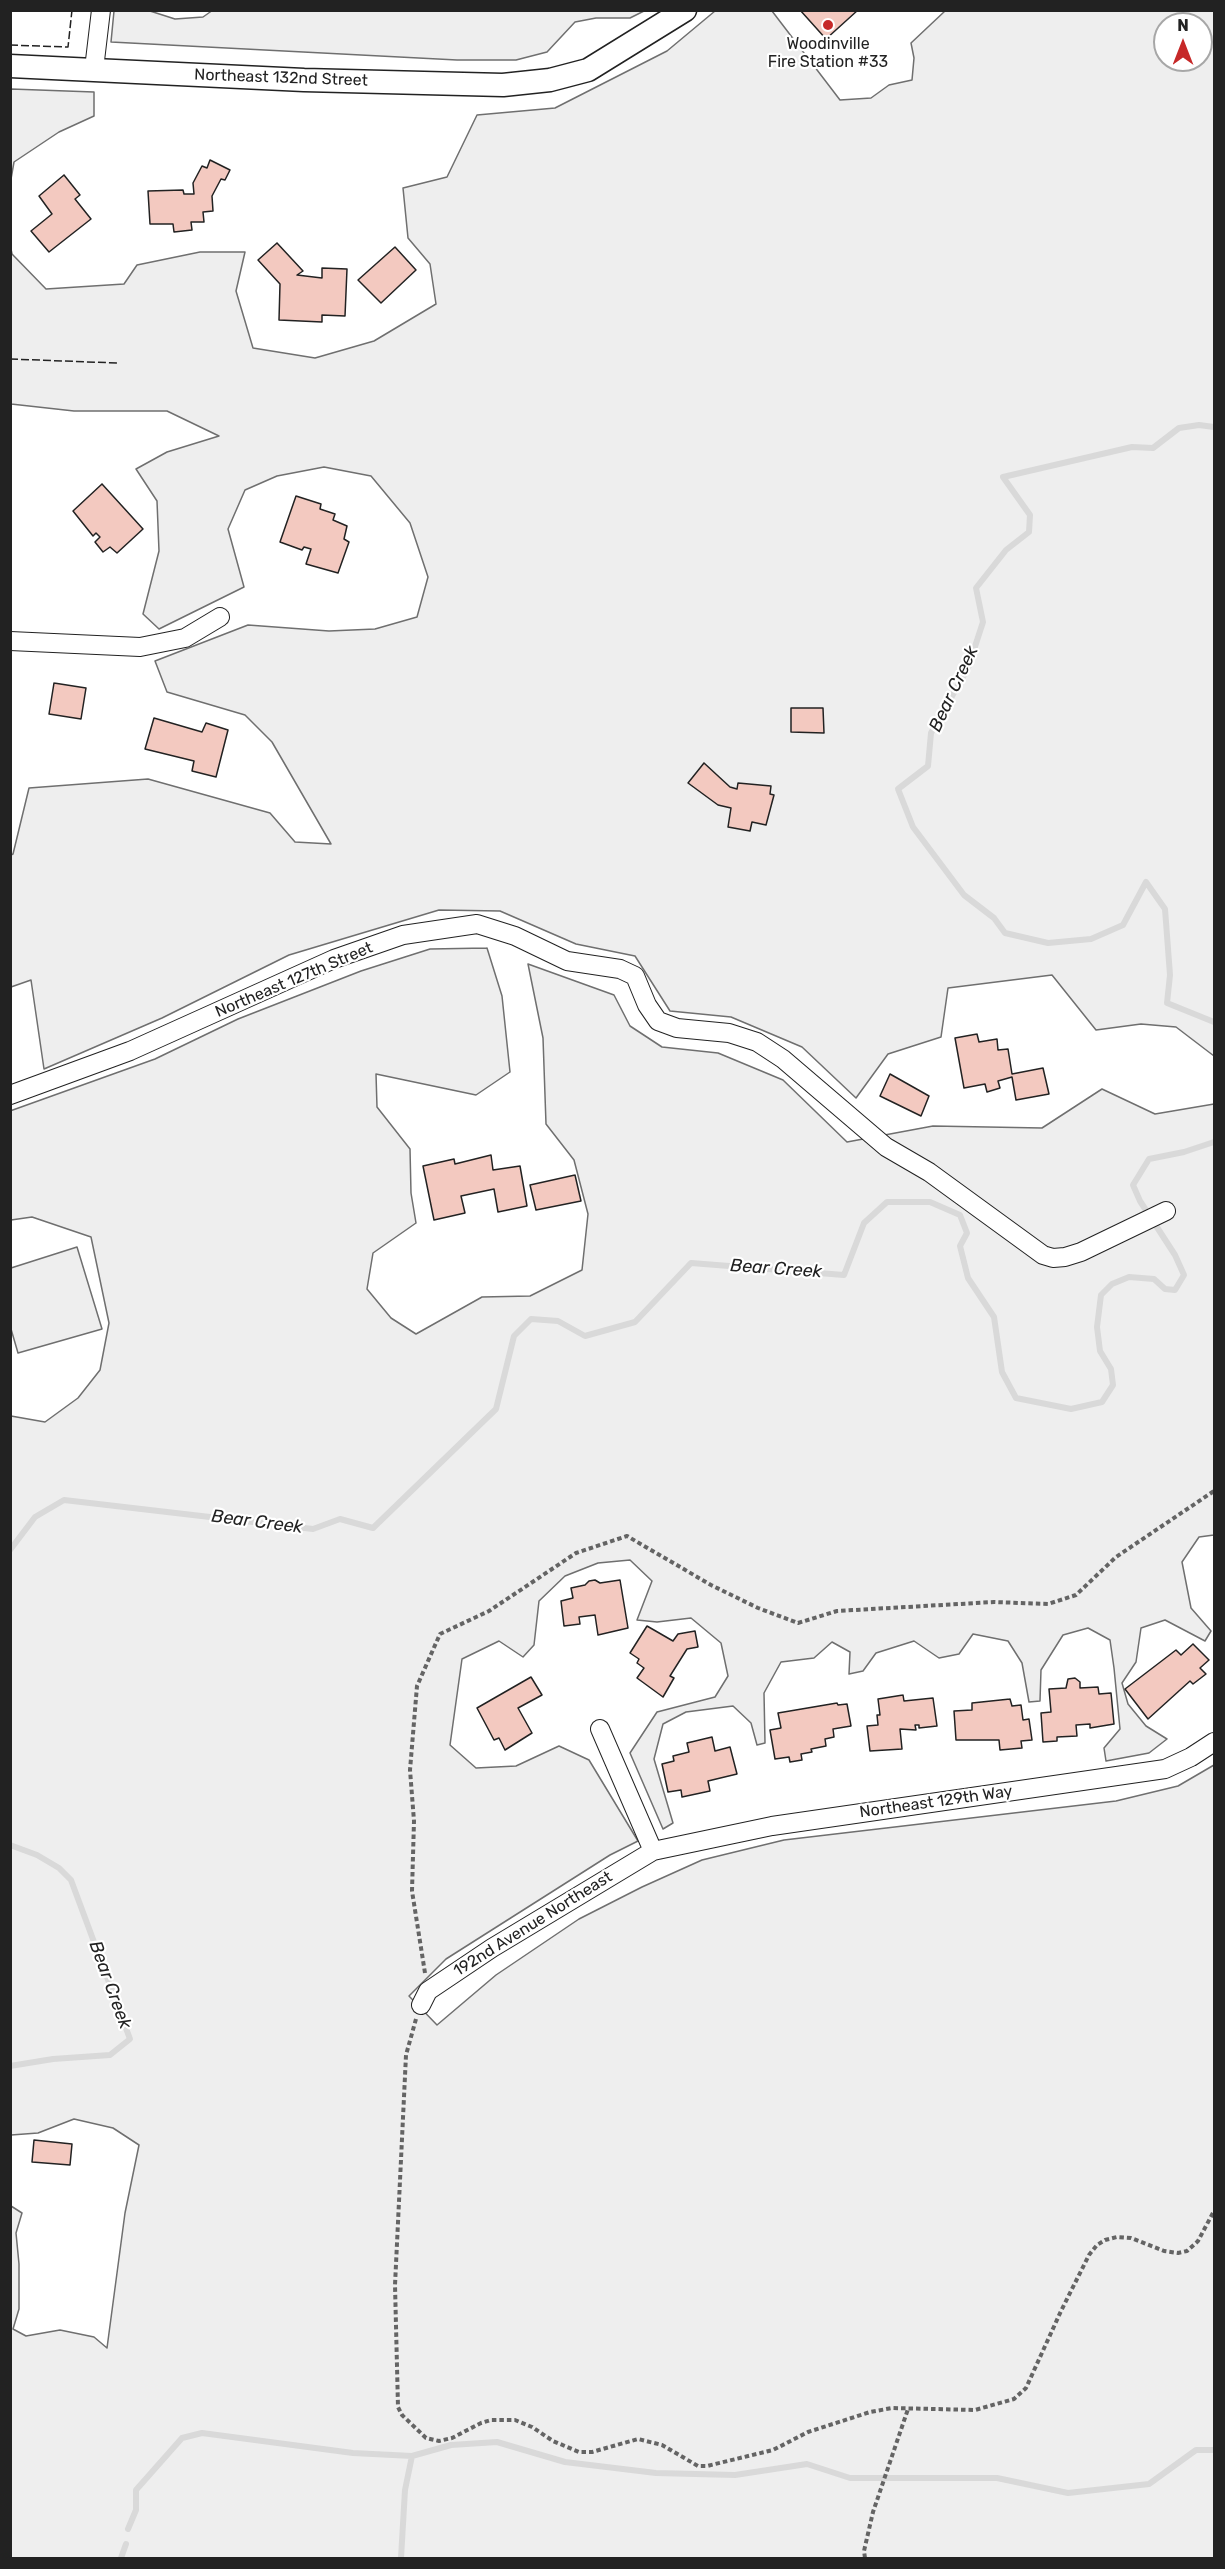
<!DOCTYPE html>
<style>
body{margin:0}
#map{position:relative;width:1225px;height:2569px;overflow:hidden;background:#fff;font-family:Rubik,sans-serif}
canvas{display:block}
.frame{position:absolute;inset:0;border:12px solid #222;pointer-events:none}
.north{position:absolute;left:1153px;top:12px;width:60px;height:60px;box-sizing:border-box;background:#fff;border:2px solid #a7a7a7;border-radius:50%;rotate:0deg;font-size:16px;font-weight:700;line-height:24px;text-align:center;color:#222}
.north::after{content:'';display:block;margin:auto;width:21px;height:27px;background:#c62828;clip-path:polygon(50% 0,100% 100%,50% 72%,0 100%)}
</style>
<div id="map">
<canvas width="1225" height="2569"></canvas>
<div class="frame"></div>
<div class="north">N</div>
</div>
<script>
const g = document.querySelector('canvas').getContext('2d');
g.lineJoin = 'round';
function fillPath(path, color) { g.fillStyle = color; g.fill(path, 'evenodd'); }
const poly = rows => new Path2D(rows.map(r => 'M' + r).join(''));
function strokePath(path, color, width, dash) { g.strokeStyle = color; g.lineWidth = width; g.lineCap = dash ? 'butt' : 'round'; g.setLineDash(dash || []); g.stroke(path); }
function write(font, color, halo, rows, align = 'center') {
  g.font = font + ' Rubik,sans-serif'; g.lineWidth = 4.5; g.setLineDash([]); g.textBaseline = 'middle'; g.strokeStyle = halo; g.fillStyle = color; for (const [text, x, y, turn = 0] of rows) {
    g.save(); g.translate(x, y); g.rotate((+turn || 0) * Math.PI / 180); g.textAlign = isNaN(turn) ? turn : align; if (halo) g.strokeText(text, 0, 0); g.fillText(text, 0, 0); g.restore();
  }
}
const green = poly([
 [213,10,644,10,644,11,630,18,596,18,575,22,547,52,516,60,457,60,111,42,114,11,150,11,175,19,203,17,213,10],
 [715,11,772,11,840,100,871,98,889,85,912,80,914,58,911,43,945,11,1214,11,1214,1056,1176,1027,1141,1024,1096,1030,1052,975,948,988,941,1037,888,1054,856,1098,802,1047,731,1017,670,1011,635,956,576,944,500,911,439,910,289,955,162,1018,44,1069,31,980,11,987,11,855,13,854,29,788,148,779,270,813,295,842,331,844,272,742,245,715,167,692,155,661,248,625,329,631,375,629,417,617,428,577,410,523,371,476,324,467,277,476,245,490,228,529,244,587,159,629,143,614,159,551,157,501,136,469,167,452,219,436,167,411,74,411,11,404,10,244,12,254,46,289,124,284,137,265,200,252,245,252,236,291,253,348,315,358,374,341,436,304,430,264,408,238,403,188,447,177,477,115,555,108,667,51,715,11],
 [1165,24,1201,24,1201,60,1165,60,1165,24],
 [11,89,94,92,94,116,59,132,14,162,11,179,11,89],
 [487,948,502,996,510,1072,476,1095,376,1074,377,1107,410,1149,411,1193,416,1223,373,1253,367,1289,391,1318,416,1334,482,1297,530,1296,582,1270,588,1214,574,1160,546,1124,543,1038,528,964,614,995,630,1026,662,1047,718,1053,783,1080,847,1142,933,1126,1042,1128,1102,1089,1155,1114,1214,1104,1214,1535,1199,1537,1182,1562,1191,1608,1211,1631,1205,1641,1165,1620,1141,1628,1136,1662,1122,1683,1128,1704,1146,1726,1167,1739,1149,1753,1106,1761,1104,1748,1120,1729,1114,1668,1110,1640,1088,1628,1063,1635,1041,1670,1040,1701,1029,1702,1022,1663,1008,1641,973,1634,959,1654,939,1658,914,1641,876,1653,863,1671,849,1674,850,1652,832,1642,814,1658,781,1662,764,1693,765,1743,757,1745,751,1723,733,1706,686,1712,663,1724,654,1759,673,1823,663,1829,630,1753,657,1712,715,1697,728,1676,721,1643,691,1618,657,1622,637,1620,652,1581,630,1560,598,1563,565,1576,539,1601,534,1645,523,1657,499,1641,462,1659,450,1745,476,1768,516,1766,559,1746,589,1760,638,1841,610,1855,446,1959,409,1996,437,2025,496,1975,579,1919,642,1887,702,1860,784,1840,1116,1801,1178,1786,1214,1765,1214,2558,11,2558,11,2206,22,2213,16,2233,19,2264,19,2309,13,2329,26,2336,60,2330,94,2337,107,2348,125,2213,139,2145,113,2128,74,2119,38,2133,11,2135,11,1416,45,1422,78,1398,100,1370,109,1323,91,1237,32,1217,11,1220,10,1111,155,1059,238,1019,361,971,430,949,487,948],
 [77,1247,102,1329,18,1353,11,1329,11,1268,77,1247]
]);
fillPath(green, '#eee');
strokePath(green, '#6f6f6f', 1.5);
strokePath(poly([
 [1214,427,1199,425,1179,428,1153,448,1132,447,1003,477,1030,515,1029,532,1006,550,976,588,983,622,968,668,931,733,928,766,898,789,913,827,964,895,994,918,1005,933,1048,943,1091,939,1123,925,1146,882,1165,909,1170,975,1167,1003,1214,1022],
 [10,1550,35,1517,64,1500,313,1529,340,1519,373,1528,496,1409,514,1336,531,1319,558,1321,585,1336,635,1322,691,1263,844,1275,864,1223,887,1202,930,1202,960,1215,967,1233,960,1246,968,1278,994,1317,1002,1372,1016,1398,1071,1409,1102,1402,1113,1385,1111,1369,1100,1351,1097,1327,1101,1295,1112,1284,1129,1277,1154,1279,1165,1289,1175,1290,1184,1275,1175,1255,1140,1201,1133,1185,1149,1159,1184,1152,1214,1142],
 [10,1845,37,1855,59,1868,71,1880,130,2039,110,2055,53,2059,10,2066],
 [128,2529,136,2510,136,2490,182,2438,202,2433,353,2453,412,2456,451,2445,497,2442,565,2462,656,2473,735,2475,807,2464,850,2478,997,2478,1068,2493,1149,2484,1196,2450,1214,2450],
 [121,2558,126,2544],
 [401,2558,405,2490,412,2456]
]), '#d9d9d9', 6);
const building = poly([
 [800,10,858,10,826,39,800,10],
 [210,160,230,170,225,180,221,179,212,196,213,211,203,212,204,222,191,222,192,230,174,232,173,224,150,224,148,191,183,190,184,194,194,194,193,183,202,166,207,168,210,160],
 [64,175,80,195,75,199,91,219,49,252,31,231,52,214,39,196,64,175],
 [277,243,303,271,297,275,322,278,322,268,347,269,345,316,322,315,322,322,279,320,280,284,258,260,277,243],
 [395,247,416,270,381,303,358,280,395,247],
 [102,484,143,529,117,553,110,547,103,552,95,542,100,537,96,533,93,536,73,511,102,484],
 [296,496,321,504,320,509,335,514,333,520,347,526,344,539,349,542,338,573,306,564,311,549,304,547,302,550,280,542,296,496],
 [54,683,86,688,81,719,49,714,54,683],
 [791,708,823,708,824,733,791,732,791,708],
 [154,718,202,732,206,723,228,730,216,777,192,771,194,761,145,749,154,718],
 [704,763,730,787,737,789,738,783,771,786,770,794,774,795,766,825,752,822,750,831,728,827,731,808,718,805,688,783,704,763],
 [977,1034,979,1042,997,1039,998,1050,1008,1049,1012,1074,1043,1068,1049,1094,1016,1100,1012,1077,998,1081,1000,1088,987,1092,985,1084,964,1088,955,1038,977,1034],
 [890,1074,929,1096,921,1116,880,1096,890,1074],
 [491,1155,493,1170,520,1166,527,1206,498,1212,494,1189,461,1196,465,1213,434,1220,423,1166,454,1159,455,1164,491,1155],
 [575,1175,581,1201,536,1210,530,1185,575,1175],
 [595,1580,600,1583,620,1580,628,1628,598,1635,595,1615,579,1617,580,1624,564,1626,561,1601,573,1598,571,1588,585,1585,589,1581,595,1580],
 [647,1626,673,1641,678,1634,695,1631,698,1647,687,1649,670,1676,674,1678,663,1697,637,1678,644,1668,637,1663,639,1659,630,1653,647,1626],
 [1193,1644,1209,1660,1200,1668,1206,1674,1193,1684,1190,1681,1148,1719,1125,1689,1176,1650,1181,1655,1193,1644],
 [531,1677,542,1695,518,1708,532,1733,505,1750,499,1738,494,1740,477,1708,531,1677],
 [1075,1678,1080,1682,1080,1688,1098,1687,1099,1694,1111,1693,1114,1724,1090,1728,1090,1724,1076,1725,1077,1736,1057,1737,1057,1741,1043,1742,1041,1713,1051,1712,1049,1689,1066,1688,1068,1679,1075,1678],
 [903,1695,904,1701,933,1698,937,1726,919,1728,919,1725,915,1725,916,1730,900,1729,902,1749,870,1751,867,1726,878,1725,877,1715,880,1715,878,1699,903,1695],
 [1010,1699,1012,1706,1021,1705,1023,1720,1029,1719,1032,1740,1021,1741,1022,1748,1000,1750,999,1740,956,1740,954,1711,972,1710,972,1703,1010,1699],
 [837,1703,838,1705,847,1704,851,1726,833,1729,834,1737,825,1739,826,1746,811,1749,812,1752,801,1754,802,1760,790,1762,789,1757,775,1759,770,1730,781,1728,778,1713,837,1703],
 [712,1737,715,1751,730,1747,737,1774,708,1781,710,1791,682,1797,681,1790,668,1792,662,1764,674,1761,673,1756,689,1752,687,1743,712,1737],
 [34,2140,72,2144,70,2165,32,2162,34,2140]
]);
fillPath(building, '#f3c9c0');
strokePath(building, '#222', 1.5);
const minor = poly([
 [94,69,101,10],
 [10,641,140,647,185,638,220,617],
 [10,1095,130,1051,334,959,403,935,477,924,515,936,567,961,620,969,635,976,647,1005,658,1021,677,1028,729,1033,757,1042,783,1059,886,1147,929,1172,1043,1255,1053,1258,1065,1257,1081,1252,1166,1211],
 [600,1729,653,1851],
 [421,2005,428,1991,492,1948,653,1851,772,1826,1165,1769,1191,1757,1214,1742]
]);
const tertiary = poly([
 [10,66,304,80,503,85,550,80,588,70,685,10]
]);
strokePath(minor, '#222', 20);
strokePath(tertiary, '#222', 25);
strokePath(poly([
 [425,1973,412,1891,414,1821,410,1770,417,1686,440,1634,489,1611,576,1553,627,1536,711,1585,758,1608,798,1623,837,1611,994,1602,1048,1604,1076,1595,1116,1557,1214,1491],
 [416,2019,406,2055,395,2285,398,2407,402,2415,426,2438,439,2441,452,2438,481,2423,491,2420,515,2420,532,2427,553,2441,579,2452,592,2452,638,2439,662,2445,698,2466,707,2466,773,2450,808,2432,870,2412,892,2408,975,2410,1014,2399,1026,2388,1061,2311,1089,2255,1097,2245,1105,2240,1117,2237,1131,2238,1164,2251,1178,2253,1187,2251,1198,2241,1214,2211],
 [865,2558,864,2551,873,2512,908,2409]
]), '#646464', 4, [4.5, 3]);
strokePath(minor, '#fff', 18);
strokePath(tertiary, '#fff', 22);
strokePath(poly([
 [10,45,68,47,72,10],
 [10,359,117,363]
]), '#222', 1.5, [8, 3]);
for (const [x, y, r, color] of [
 [828,25,6,"#c62828"]
]) { const dot = new Path2D(); dot.arc(x, y, r, 0, 2 * Math.PI); g.fillStyle = color; g.fill(dot); strokePath(dot, '#fff', 2); }
write('16px', '#222', '#fff', [
 ["Woodinville",828,44],
 ["Fire Station #33",828,62]
]);
write('16px', '#222', '#fff', [
 ["Northeast 132nd Street",281,78,2],
 ["Northeast 127th Street",294,980,-23],
 ["Northeast 129th Way",936,1802,-8],
 ["192nd Avenue Northeast",533,1924,-32]
]);
write('italic 18px', '#222', '#fff', [
 ["Bear Creek",954,689,-65],
 ["Bear Creek",776,1269,4],
 ["Bear Creek",257,1522,7],
 ["Bear Creek",110,1985,70]
]);
</script>
